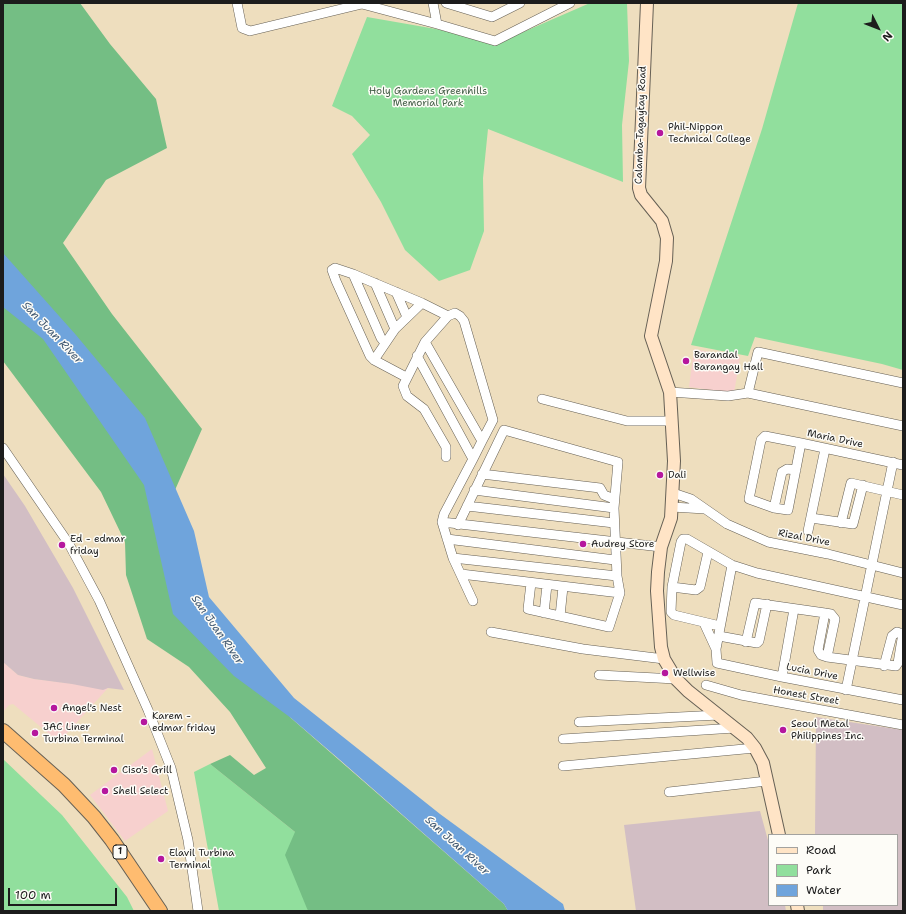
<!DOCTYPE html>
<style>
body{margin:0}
#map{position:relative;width:906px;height:914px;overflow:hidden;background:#eedebe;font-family:"Shantell Sans",sans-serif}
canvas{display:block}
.frame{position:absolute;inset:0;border:4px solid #1c1c1c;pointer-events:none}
.legend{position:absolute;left:768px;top:834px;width:130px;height:72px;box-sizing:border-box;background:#fdfcf7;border:1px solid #a3a29f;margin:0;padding:5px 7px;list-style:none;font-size:12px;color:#1c1c1c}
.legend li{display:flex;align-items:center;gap:8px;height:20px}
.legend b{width:20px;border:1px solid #a3a29f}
.north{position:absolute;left:858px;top:8px;width:40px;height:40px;-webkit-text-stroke:3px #fdfcf7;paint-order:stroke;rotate:132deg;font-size:11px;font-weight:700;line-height:16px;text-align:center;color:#1c1c1c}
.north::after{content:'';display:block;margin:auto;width:14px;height:18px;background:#1c1c1c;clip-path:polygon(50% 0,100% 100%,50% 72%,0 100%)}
.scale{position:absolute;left:8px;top:888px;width:109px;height:18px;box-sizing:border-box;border:2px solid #1c1c1c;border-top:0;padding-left:5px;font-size:12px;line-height:14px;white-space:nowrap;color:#1c1c1c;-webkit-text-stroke:3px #fdfcf7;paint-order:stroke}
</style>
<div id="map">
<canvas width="906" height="914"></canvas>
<div class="frame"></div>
<ul class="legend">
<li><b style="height:5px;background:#ffe4c6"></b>Road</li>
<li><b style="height:11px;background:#91df9d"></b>Park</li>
<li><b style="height:11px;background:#6fa4dc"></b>Water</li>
</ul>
<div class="north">N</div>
<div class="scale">100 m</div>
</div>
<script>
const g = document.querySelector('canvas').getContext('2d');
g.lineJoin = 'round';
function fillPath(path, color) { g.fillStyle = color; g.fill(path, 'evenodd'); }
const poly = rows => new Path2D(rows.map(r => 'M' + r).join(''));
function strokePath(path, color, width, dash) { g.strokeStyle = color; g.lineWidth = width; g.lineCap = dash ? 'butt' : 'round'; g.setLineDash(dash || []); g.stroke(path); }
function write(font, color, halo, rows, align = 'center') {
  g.font = font + ' "Shantell Sans",sans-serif'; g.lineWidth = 3; g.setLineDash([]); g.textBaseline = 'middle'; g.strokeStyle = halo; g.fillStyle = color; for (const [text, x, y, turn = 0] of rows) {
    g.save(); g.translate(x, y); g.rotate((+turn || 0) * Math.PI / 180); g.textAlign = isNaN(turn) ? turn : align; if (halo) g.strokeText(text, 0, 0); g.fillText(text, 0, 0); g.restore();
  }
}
fillPath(poly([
 [694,349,740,358,734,393,689,387],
 [3,662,18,675,34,679,108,688,59,742,13,704,9,705,3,712],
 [152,749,168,811,125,841,90,795]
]), '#f7d0ce');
fillPath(poly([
 [3,474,25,506,73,588,124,690,108,688,103,690,72,684,34,679,18,675,3,662],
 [816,717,903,730,903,911,823,911,823,905,897,905,897,835,815,835],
 [760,811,769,844,769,905,785,905,786,911,636,911,624,825]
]), '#d2bec4');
fillPath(poly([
 [590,3,627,3,629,61,622,125,623,182,488,129,483,178,484,231,470,270,439,281,405,250,381,202,352,154,370,135,352,116,332,106,367,17,436,29,498,43],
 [798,3,903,3,903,370,882,364,755,337,748,356,691,345,762,129],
 [3,759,62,815,127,897,134,911,3,911],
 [210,764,295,832,308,911,219,911,194,772]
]), '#91df9d');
fillPath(poly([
 [3,3,80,3,110,44,156,99,167,148,106,180,63,243,112,314,202,429,156,533,291,718,504,904,508,911,308,911,285,855,295,832,210,764,230,755,254,775,266,768,230,712,189,667,147,639,126,575,125,542,101,492,3,361]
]), '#74be84');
fillPath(poly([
 [3,253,76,335,145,418,194,531,209,597,294,698,440,814,563,904,565,911,508,911,504,904,340,760,291,718,234,676,173,614,144,485,43,339,3,307]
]), '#6fa4dc');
const minor = poly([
 [237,3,242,28,250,31,362,4,437,24],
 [433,3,437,24,495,41,570,3],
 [446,3,492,17,520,3],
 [353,274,381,338,385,343],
 [375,283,395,329],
 [396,292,407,317],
 [422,303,448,316],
 [425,342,403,386,407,396,424,409,446,447,446,457],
 [417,356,473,459],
 [374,360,395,329,422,303,353,274,335,268,332,270,336,281,370,356,374,360,406,377],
 [670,392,728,396,748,393,903,426],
 [748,393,758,352,903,383],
 [542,399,627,421,672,421],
 [801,443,788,510,774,508,749,499,761,440,765,436,801,443,903,465],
 [3,448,69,544,99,600,148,710,171,768,188,840,198,911],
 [482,474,600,488,604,495,614,499],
 [474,490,614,508],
 [673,493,691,499,727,524,768,542,828,554,903,573],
 [467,506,614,523],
 [672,507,705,509],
 [774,508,782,472,787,469,796,470],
 [811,518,853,524,863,485],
 [442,522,661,547],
 [841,523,851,483,903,495],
 [458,525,504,430,618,462,614,508,617,576,620,593,609,627,528,609,531,583],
 [808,531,825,449],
 [447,539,615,560],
 [453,558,617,576],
 [732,565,716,649,717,663,782,677,903,700],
 [461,574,620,593],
 [672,587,696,590,700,587,708,552],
 [473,601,453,558,442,522,444,514,473,459,482,441,493,420,464,321,460,316,455,313,448,316,425,342,482,441],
 [544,613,547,585],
 [825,613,818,650,821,655,827,657,896,666,898,663,903,633],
 [560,616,563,587],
 [704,623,716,649],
 [720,626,674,615,671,612,672,587,681,542,683,539,687,539,732,565,757,573,903,605],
 [491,632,583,649,664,659],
 [719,636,757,643,759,641,767,604],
 [746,642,755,603,825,613,831,614,835,619,827,657],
 [884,666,892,636,897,632,903,634],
 [599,675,676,679],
 [782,677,794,609],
 [706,685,741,695,903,725],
 [846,690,893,462],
 [579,722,719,715],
 [563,739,735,728],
 [563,766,755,748],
 [669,792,767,781]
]);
const secondary = poly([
 [647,3,639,188,641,195,662,221,667,238,666,261,651,336,670,392,674,461,671,518,661,547,658,572,657,591,661,647,664,659,676,679,688,691,747,738,755,748,763,763,779,835],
 [797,905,798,911]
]);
const trunk = poly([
 [3,731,64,785,94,817,112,840,160,911]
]);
strokePath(minor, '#666055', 10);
strokePath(secondary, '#666055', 14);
strokePath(trunk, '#666055', 16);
strokePath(minor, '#fff', 9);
strokePath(secondary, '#ffe4c6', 12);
strokePath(trunk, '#febc70', 14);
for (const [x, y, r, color] of [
 [660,133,4,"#b5179e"],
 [686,361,4,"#b5179e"],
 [660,475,4,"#b5179e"],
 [583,544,4,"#b5179e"],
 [62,545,4,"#b5179e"],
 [665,673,4,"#b5179e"],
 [54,708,4,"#b5179e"],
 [144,722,4,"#b5179e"],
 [783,730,4,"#b5179e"],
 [35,733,4,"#b5179e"],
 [114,770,4,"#b5179e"],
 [105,791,4,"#b5179e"],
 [161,859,4,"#b5179e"]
]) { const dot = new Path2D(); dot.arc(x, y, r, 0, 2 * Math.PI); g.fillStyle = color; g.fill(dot); strokePath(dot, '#fdfcf7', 1.5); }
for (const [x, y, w] of [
 [120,852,14]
]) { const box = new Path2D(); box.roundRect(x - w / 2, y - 7, w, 14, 3); g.fillStyle = '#fdfcf7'; g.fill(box); strokePath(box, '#1c1c1c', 1); }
write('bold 9px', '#1c1c1c', null, [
 ["1",120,852]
]);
write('10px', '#456049', '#fdfcf7', [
 ["Holy Gardens Greenhills",428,91],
 ["Memorial Park",428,103]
]);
write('10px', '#1c1c1c', '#fdfcf7', [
 ["Calamba-Tagaytay Road",641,125,-88],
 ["Maria Drive",835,439,12],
 ["Rizal Drive",804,538,11],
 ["Lucia Drive",812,672,11],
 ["Honest Street",806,696,10]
]);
write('10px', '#1c1c1c', '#fdfcf7', [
 ["Phil-Nippon",668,127],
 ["Technical College",668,139],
 ["Barandal",694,355],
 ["Barangay Hall",694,367],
 ["Dali",668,475],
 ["Ed - edmar",70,539],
 ["friday",70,551],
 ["Audrey Store",591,544],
 ["Wellwise",673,673],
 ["Angel's Nest",62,708],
 ["Karem -",152,716],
 ["edmar friday",152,728],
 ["Seoul Metal",791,724],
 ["Philippines Inc.",791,736],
 ["JAC Liner",43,727],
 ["Turbina Terminal",43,739],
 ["Ciso's Grill",122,770],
 ["Shell Select",113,791],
 ["Elavil Turbina",169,853],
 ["Terminal",169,865]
], 'left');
write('italic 11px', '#415972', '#fdfcf7', [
 ["San Juan River",52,333,46],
 ["San Juan River",217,630,55],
 ["San Juan River",457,846,42]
]);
</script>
